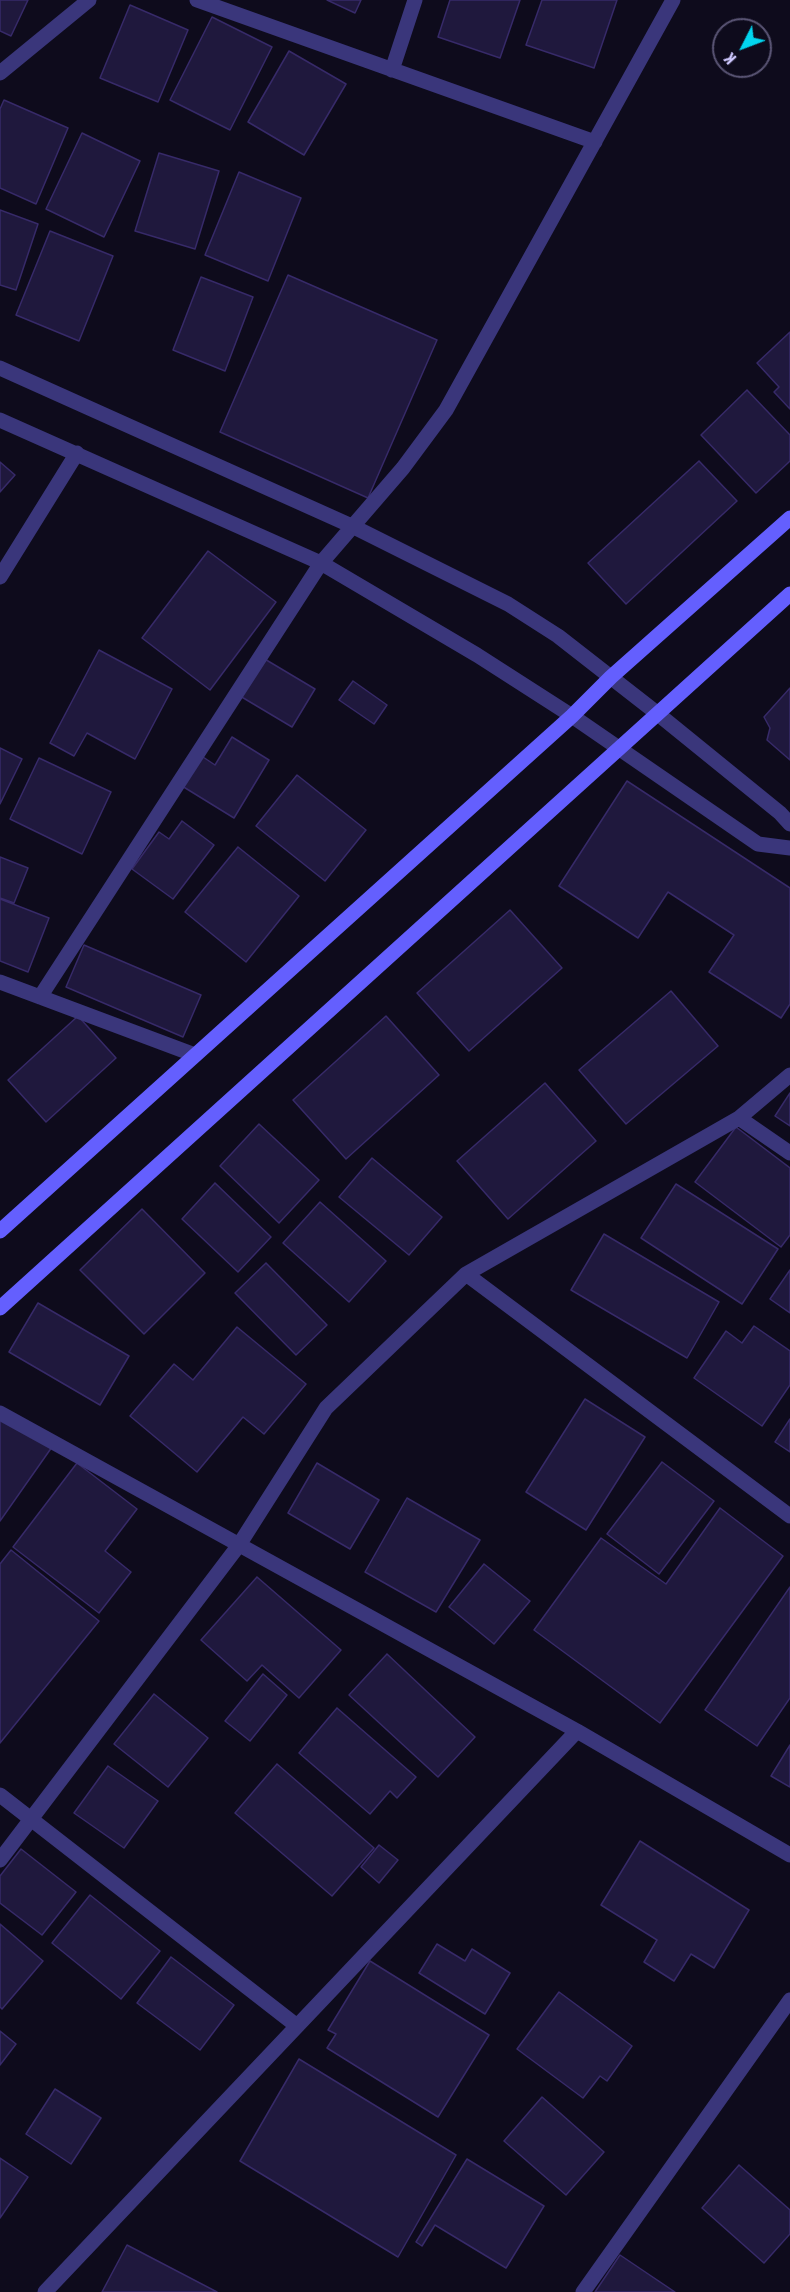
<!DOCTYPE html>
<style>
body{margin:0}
#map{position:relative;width:790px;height:2292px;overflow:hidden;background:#0e0b1c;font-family:"Asap Condensed",sans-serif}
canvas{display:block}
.north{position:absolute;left:712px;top:18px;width:60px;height:60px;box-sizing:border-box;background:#0e0b1c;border:2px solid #5b5676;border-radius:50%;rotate:228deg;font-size:16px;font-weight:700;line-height:24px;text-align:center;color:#cec7fe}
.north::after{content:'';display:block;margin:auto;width:21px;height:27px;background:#02d5ef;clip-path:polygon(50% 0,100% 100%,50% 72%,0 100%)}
</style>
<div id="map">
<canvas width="790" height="2292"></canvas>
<div class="north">K</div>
</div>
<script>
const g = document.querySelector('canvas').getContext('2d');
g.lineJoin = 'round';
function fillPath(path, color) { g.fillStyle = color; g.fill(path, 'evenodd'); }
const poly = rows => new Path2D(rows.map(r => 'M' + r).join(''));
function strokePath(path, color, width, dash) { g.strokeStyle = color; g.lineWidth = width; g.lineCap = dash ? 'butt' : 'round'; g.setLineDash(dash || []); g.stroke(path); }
const building = poly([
 [0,0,28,0,11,36,0,31,0,0],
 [327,0,361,0,355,13,327,0],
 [450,0,520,0,500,58,438,37,450,0],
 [542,0,617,0,594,68,526,45,542,0],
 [130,5,188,30,158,102,100,78,130,5],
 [212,17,272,47,230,130,170,100,212,17],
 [289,51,346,84,304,155,248,122,289,51],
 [4,100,68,128,36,204,0,188,0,109,4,100],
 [82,133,140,161,104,237,46,209,82,133],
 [159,153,219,171,195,249,135,231,159,153],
 [239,172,301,198,268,281,205,255,239,172],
 [0,210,38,224,16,290,0,285,0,210],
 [50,231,113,256,79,341,16,315,50,231],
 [288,275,437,340,368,498,220,432,288,275],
 [201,277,253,297,225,371,173,350,201,277],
 [790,332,790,409,774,392,779,387,757,363,790,332],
 [747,390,790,435,790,461,756,493,701,435,747,390],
 [699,461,737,501,626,604,588,563,699,461],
 [0,462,15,475,0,492,0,462],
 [208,551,276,602,210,690,142,638,208,551],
 [99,650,172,689,135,759,87,733,74,756,50,743,99,650],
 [263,658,315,689,292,727,240,696,263,658],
 [353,681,387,705,374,724,339,700,353,681],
 [790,688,790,760,767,740,770,728,764,717,790,688],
 [232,737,269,760,234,818,182,786,200,755,215,765,232,737],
 [0,748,22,759,0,804,0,748],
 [39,758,111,792,82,854,10,819,39,758],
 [297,775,366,830,325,881,256,826,297,775],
 [627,781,790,888,790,1004,781,1018,709,972,734,935,668,892,638,938,559,886,627,781],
 [182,821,214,845,173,899,132,869,159,832,169,839,182,821],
 [238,847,299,896,246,962,185,912,238,847],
 [0,857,28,868,14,903,0,898,0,857],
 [0,899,49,918,28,972,0,961,0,899],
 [510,910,562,968,469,1051,417,993,510,910],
 [84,945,201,995,183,1037,66,987,84,945],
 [671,991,718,1046,626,1124,579,1070,671,991],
 [78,1016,116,1058,46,1122,8,1080,78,1016],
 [386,1016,439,1075,346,1159,293,1100,386,1016],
 [545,1083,596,1141,508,1219,457,1161,545,1083],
 [790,1093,790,1126,775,1116,790,1093],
 [259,1124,319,1180,279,1223,220,1166,259,1124],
 [736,1127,790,1168,790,1235,781,1247,695,1182,736,1127],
 [372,1158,442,1217,409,1255,339,1197,372,1158],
 [215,1183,271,1237,238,1272,182,1219,215,1183],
 [676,1184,778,1249,742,1304,641,1238,676,1184],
 [320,1202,386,1261,349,1302,283,1243,320,1202],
 [142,1209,205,1273,144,1334,80,1270,142,1209],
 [604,1234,719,1302,687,1358,571,1290,604,1234],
 [266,1263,327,1325,296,1355,235,1293,266,1263],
 [790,1270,790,1313,770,1299,790,1270],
 [38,1303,129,1356,100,1405,9,1352,38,1303],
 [754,1326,790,1351,790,1385,762,1426,694,1378,726,1331,742,1343,754,1326],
 [237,1327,306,1384,264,1434,243,1417,197,1472,130,1416,174,1364,193,1380,237,1327],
 [585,1399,645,1437,586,1530,526,1492,585,1399],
 [0,1410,52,1447,0,1521,0,1410],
 [790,1419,790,1452,775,1442,790,1419],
 [662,1462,714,1501,659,1574,607,1534,662,1462],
 [77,1463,137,1509,105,1551,131,1572,99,1613,13,1547,77,1463],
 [317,1463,379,1500,350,1549,288,1513,317,1463],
 [407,1498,480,1540,436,1612,365,1572,407,1498],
 [720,1508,783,1556,660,1723,534,1630,601,1538,666,1584,720,1508],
 [11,1550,99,1621,0,1743,0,1564,11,1550],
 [484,1564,530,1601,494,1644,449,1607,484,1564],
 [257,1577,341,1650,299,1698,262,1665,247,1681,201,1640,257,1577],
 [790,1587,790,1698,757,1746,705,1710,790,1587],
 [387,1654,475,1737,438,1777,349,1695,387,1654],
 [263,1674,287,1695,250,1741,225,1721,263,1674],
 [154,1694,208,1738,168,1787,114,1744,154,1694],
 [337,1708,416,1777,397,1798,390,1791,370,1814,299,1753,337,1708],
 [790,1745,790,1787,771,1776,790,1745],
 [277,1764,374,1848,332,1896,235,1813,277,1764],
 [108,1766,158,1801,124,1848,74,1813,108,1766],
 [640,1841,749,1910,714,1968,691,1954,674,1981,644,1962,657,1940,601,1905,640,1841],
 [379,1845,398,1860,379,1883,361,1867,379,1845],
 [21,1849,76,1892,42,1935,0,1903,0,1876,21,1849],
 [90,1895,160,1951,121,1999,52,1943,90,1895],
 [0,1924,43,1961,2,2009,0,2007,0,1924],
 [437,1944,465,1961,472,1949,510,1973,485,2014,419,1973,437,1944],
 [171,1957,234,2005,200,2050,137,2003,171,1957],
 [370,1961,489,2035,438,2117,327,2048,336,2034,328,2030,370,1961],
 [559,1992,632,2046,607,2081,600,2076,583,2098,517,2049,559,1992],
 [0,2031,16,2044,0,2065,0,2031],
 [299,2059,456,2155,398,2257,240,2161,299,2059],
 [55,2089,101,2118,71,2164,26,2134,55,2089],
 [542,2097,604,2152,566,2195,504,2141,542,2097],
 [0,2158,28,2177,0,2218,0,2158],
 [467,2159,544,2206,506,2268,435,2225,422,2246,416,2242,467,2159],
 [739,2165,790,2210,790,2234,764,2263,702,2208,739,2165],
 [127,2245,217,2292,102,2292,127,2245],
 [620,2255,675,2292,595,2292,620,2255]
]);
fillPath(building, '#1f183d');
strokePath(building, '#372a69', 1.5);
strokePath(poly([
 [197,0,595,142],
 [392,70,415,0],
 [0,73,89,0],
 [0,368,354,527,508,604,558,636,658,714,780,813,790,824],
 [0,420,321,563,477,655,572,716,758,844,790,848],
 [0,577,77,453],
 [0,982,195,1055],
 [40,997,321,563,403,468,446,410,673,0],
 [739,1118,790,1153],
 [466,1274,790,1516],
 [0,1413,577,1731,790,1855],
 [0,1795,297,2026],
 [0,1860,239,1545,326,1408,466,1274,739,1118,790,1075],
 [45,2292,577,1731],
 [583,2292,790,2000]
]), '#3a367b', 15);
strokePath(poly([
 [0,1231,572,716,611,677,790,518],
 [0,1308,790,594]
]), '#645ffe', 15);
</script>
